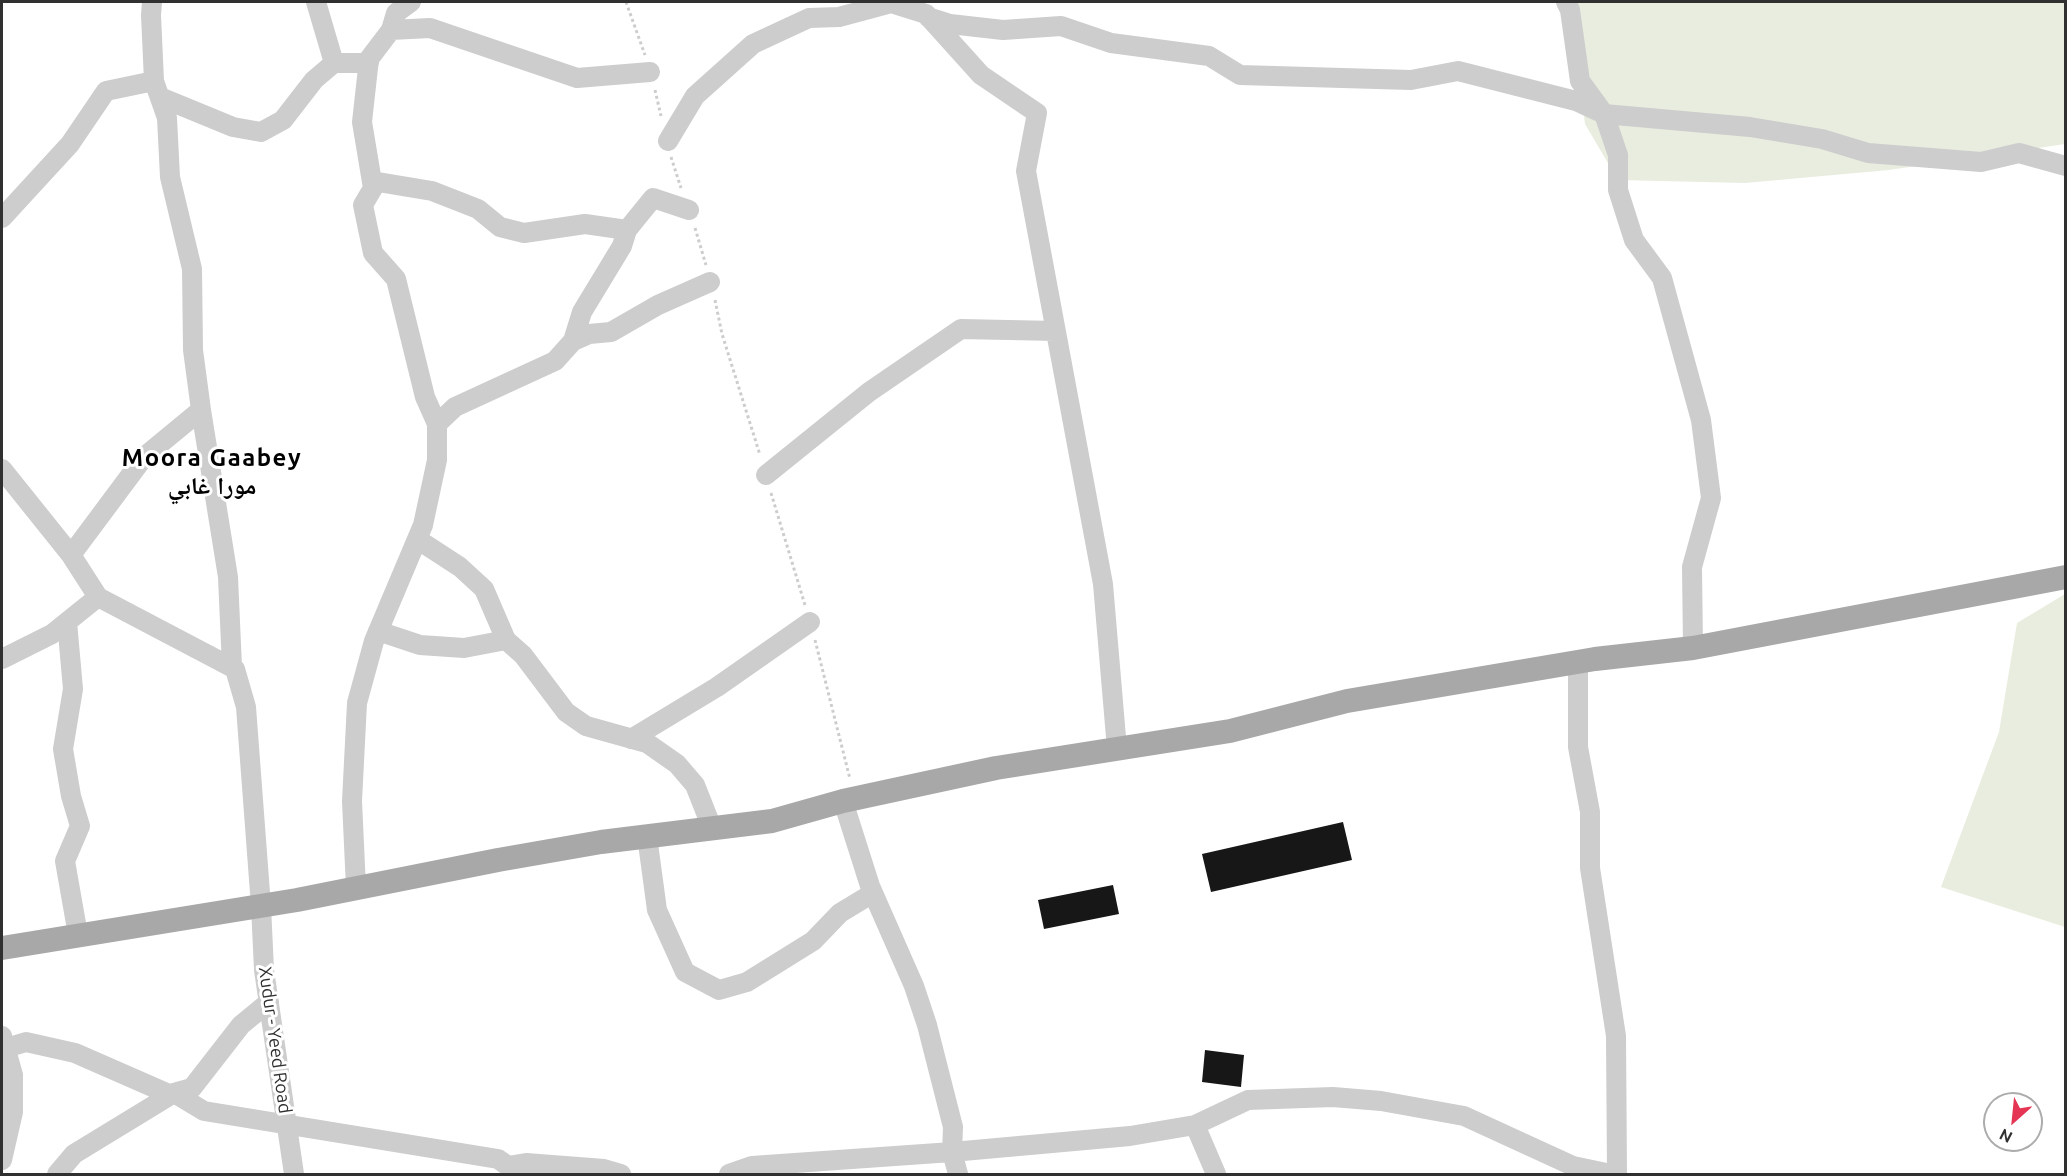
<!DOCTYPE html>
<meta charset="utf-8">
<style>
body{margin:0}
#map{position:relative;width:2067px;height:1176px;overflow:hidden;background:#fff;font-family:Ubuntu,sans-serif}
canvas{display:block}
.frame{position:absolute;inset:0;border:3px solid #303030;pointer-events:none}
.north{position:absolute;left:1983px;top:1092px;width:60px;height:60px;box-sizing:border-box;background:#fff;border:2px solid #acacac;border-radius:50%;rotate:207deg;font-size:16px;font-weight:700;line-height:24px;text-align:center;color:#303030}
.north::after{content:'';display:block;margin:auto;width:21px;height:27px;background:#e53554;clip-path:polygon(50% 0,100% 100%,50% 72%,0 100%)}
</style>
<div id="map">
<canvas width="2067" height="1176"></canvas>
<div class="frame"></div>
<div class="north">N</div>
</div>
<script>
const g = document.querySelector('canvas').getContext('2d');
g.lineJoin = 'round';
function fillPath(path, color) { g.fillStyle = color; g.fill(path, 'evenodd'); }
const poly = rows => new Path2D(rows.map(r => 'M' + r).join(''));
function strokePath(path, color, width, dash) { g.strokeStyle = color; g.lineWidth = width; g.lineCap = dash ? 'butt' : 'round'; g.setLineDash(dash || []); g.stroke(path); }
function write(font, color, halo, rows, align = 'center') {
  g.font = font + ' Ubuntu,"Noto Naskh Arabic",sans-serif'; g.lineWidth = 6; g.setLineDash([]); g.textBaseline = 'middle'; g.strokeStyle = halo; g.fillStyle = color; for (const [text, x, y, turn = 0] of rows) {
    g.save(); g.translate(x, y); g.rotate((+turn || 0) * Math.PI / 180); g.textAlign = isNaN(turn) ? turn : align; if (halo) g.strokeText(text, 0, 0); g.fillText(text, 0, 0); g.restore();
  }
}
fillPath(poly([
 [1559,2,2065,2,2065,144,1889,170,1745,183,1618,180,1585,124,1576,50],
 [2065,594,2065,927,1941,887,1999,732,2017,623]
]), '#e8eddf');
fillPath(poly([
 [1343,822,1352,860,1211,892,1202,854],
 [1113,885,1119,914,1044,929,1038,900],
 [1205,1050,1244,1055,1241,1087,1202,1082]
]), '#171717');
strokePath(poly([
 [626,2,645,55],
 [655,90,661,116],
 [671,157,681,188],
 [695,228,706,265],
 [715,300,722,334,760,455],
 [771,493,805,605],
 [815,640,850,779]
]), '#cdcdcd', 3, [3, 3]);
strokePath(poly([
 [152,2,151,15,154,81,167,118,170,177,192,269,193,350,201,410,228,577,232,667],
 [316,2,334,63],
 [1566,2,1570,10,1580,81,1604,114,1618,155,1618,190,1634,240,1662,278,1701,420,1711,498,1692,567,1693,648],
 [928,17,950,24,1003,30,1061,26,1111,43,1209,56,1240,75,1411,80,1458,71,1576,101,1604,114,1750,127,1822,139,1868,153,1981,162,2019,153,2066,166],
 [391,30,396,13,411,2],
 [160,97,233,127,261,132,283,120,314,80,334,63,369,63],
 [668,141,695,96,753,44,809,18,839,17,891,3,926,14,981,75,1037,113,1026,171,1103,584,1117,749],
 [372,181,432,191,478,209,500,227,524,233,585,224,627,230],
 [2,218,70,144,106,91,154,81],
 [573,341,589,334,611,332,658,305,710,282],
 [437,424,455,407,555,361,573,341,582,312,622,246,627,230,653,198,689,210],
 [2,469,71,555,98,597,235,669,246,707,261,906,264,970,294,1174],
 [766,475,869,392,961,329,1056,331],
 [417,539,460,567,484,589,506,640,523,655,566,712,586,726,647,743,677,764,695,785,712,828],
 [71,555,144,457,201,410],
 [67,622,73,689,63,749,71,796,80,826,65,861,78,935],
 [378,631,420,645,464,648,506,640],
 [2,659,52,634,98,597],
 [1578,662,1578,747,1590,812,1590,868,1616,1036,1617,1174],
 [631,739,717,687,810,622],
 [843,801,870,886,914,986,927,1025,953,1127,952,1152,958,1174],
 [647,836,657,910,685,972,719,990,747,982,813,941,840,913,873,893],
 [356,888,352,801,357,703,374,641,423,525,437,460,437,424,425,397,396,279,373,253,363,205,373,188,362,122,369,59,391,30,430,28,577,78,650,72],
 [2,1036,13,1075,13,1112,2,1160],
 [6,1048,26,1042,75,1053,171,1095],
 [174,1093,204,1111,498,1159,508,1166,526,1163,604,1169,621,1174],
 [1195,1125,1216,1174],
 [57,1174,74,1154,174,1093,192,1088,241,1025,269,1002],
 [729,1174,752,1166,952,1152,1130,1136,1195,1125,1248,1100,1333,1097,1381,1101,1464,1116,1573,1166,1611,1174]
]), '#cdcdcd', 20);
strokePath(poly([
 [2,948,297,900,498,860,601,842,772,821,843,801,996,768,1230,731,1347,701,1595,659,1693,648,2066,577]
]), '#a8a8a8', 24);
write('18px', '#303030', '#fff', [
 ["Xudur - Yeed Road",275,1040,82]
]);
g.letterSpacing = '1.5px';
write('bold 24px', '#000', '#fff', [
 ["Moora Gaabey",212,458],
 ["مورا غابي",212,486]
]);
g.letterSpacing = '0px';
</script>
